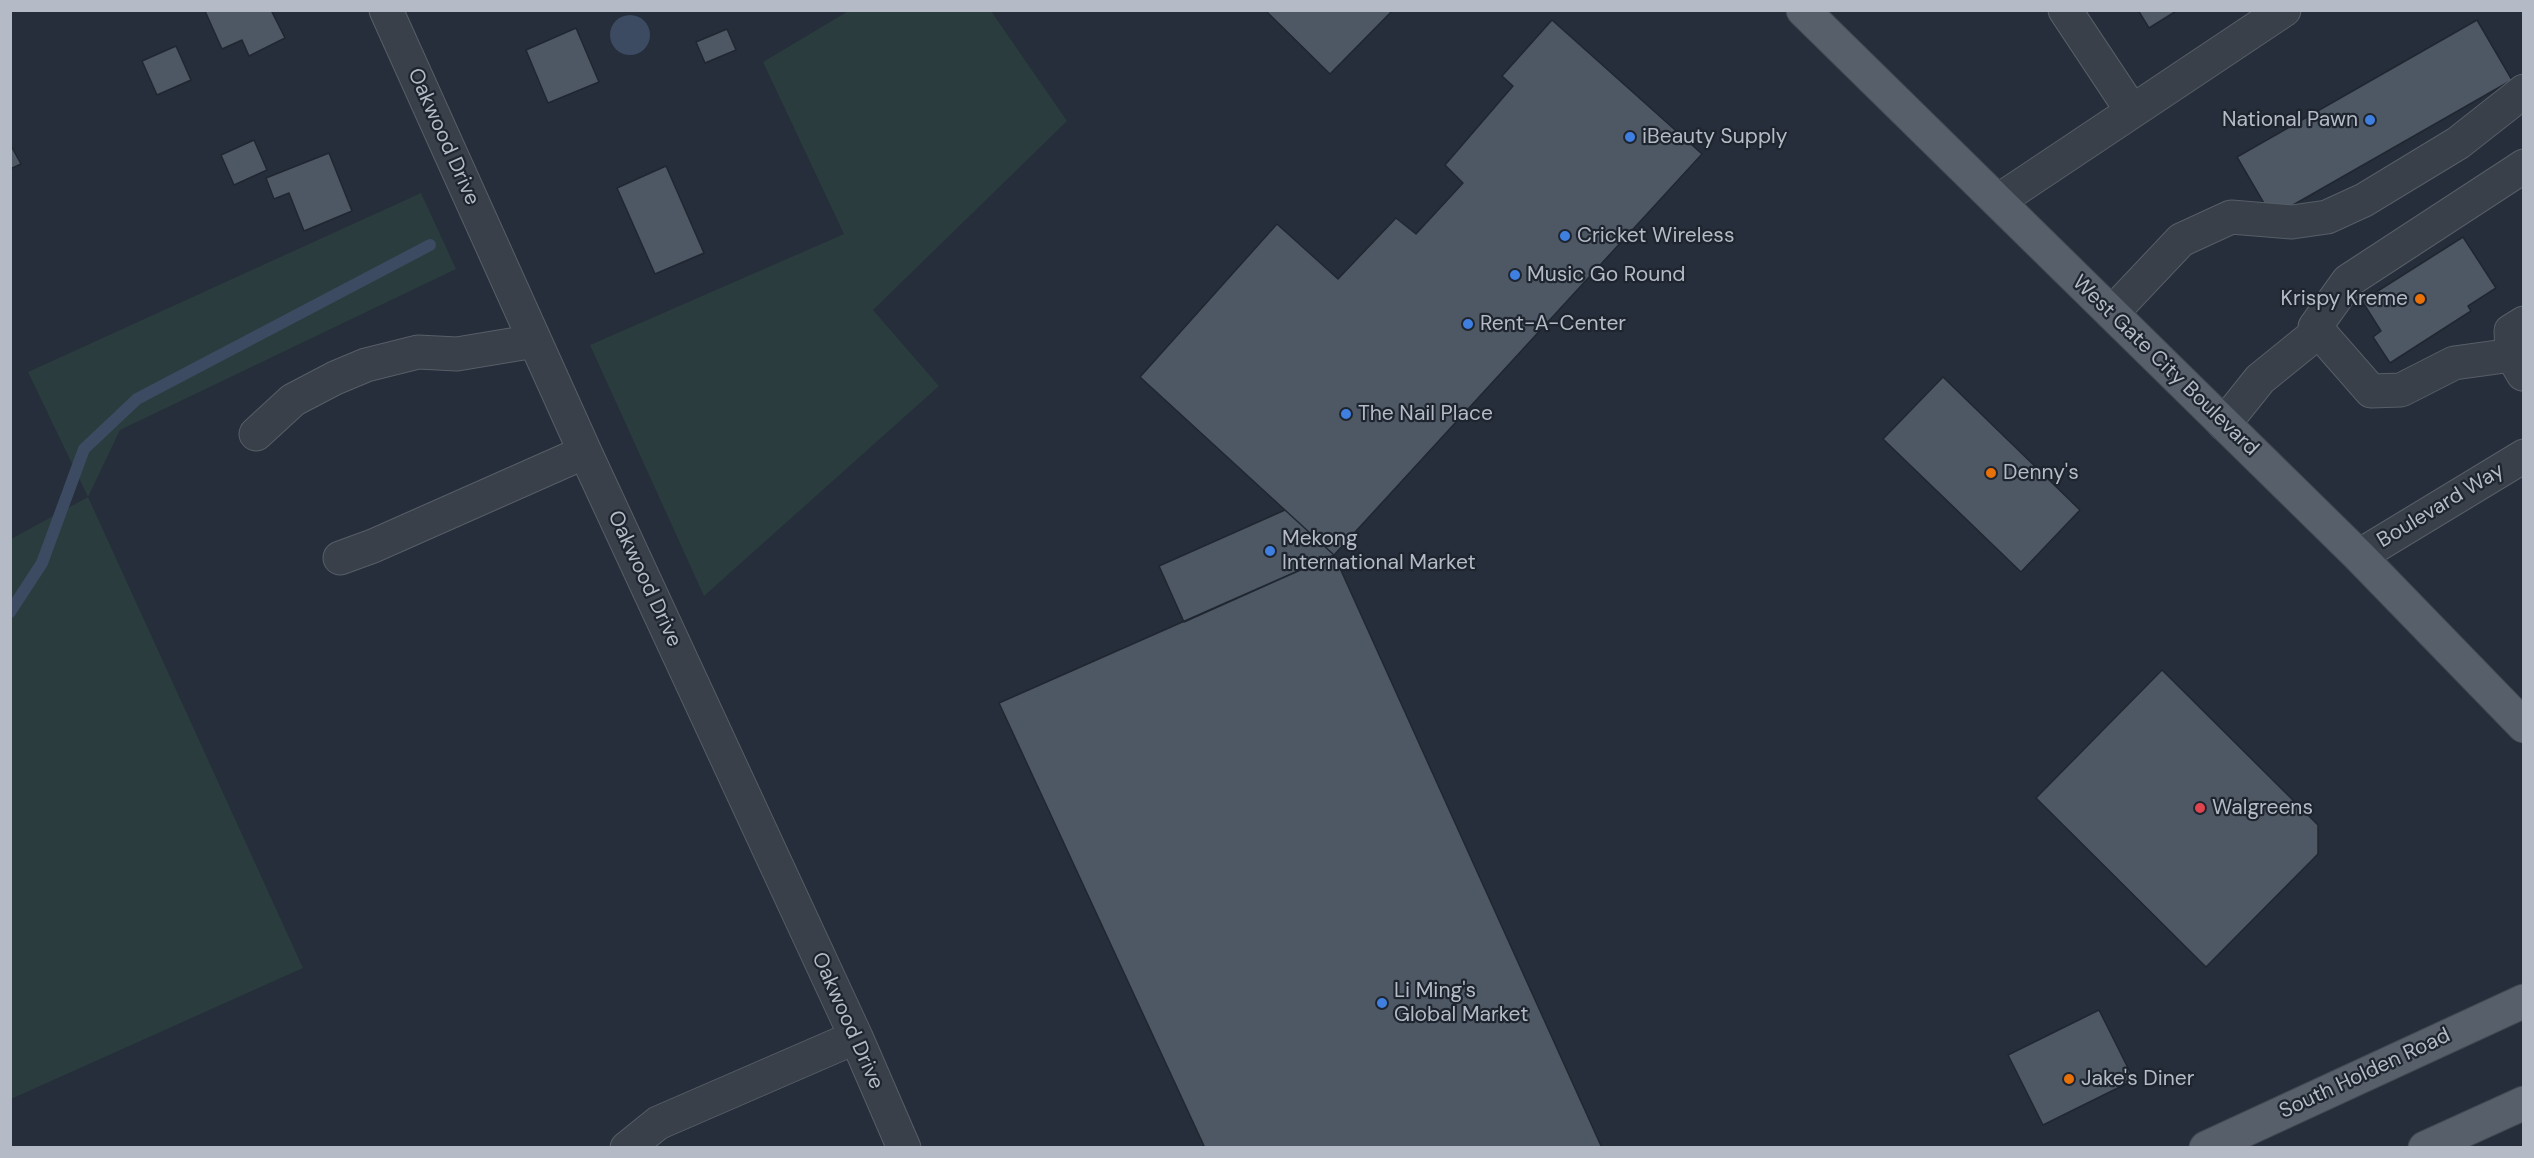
<!DOCTYPE html>
<style>
body{margin:0}
#map{position:relative;width:2534px;height:1158px;overflow:hidden;background:#252e3a;font-family:"DM Sans",sans-serif}
canvas{display:block}
.frame{position:absolute;inset:0;border:12px solid #b4bbc6;pointer-events:none}
</style>
<div id="map">
<canvas width="2534" height="1158"></canvas>
<div class="frame"></div>
</div>
<script>
const g = document.querySelector('canvas').getContext('2d');
g.lineJoin = 'round';
function fillPath(path, color) { g.fillStyle = color; g.fill(path, 'evenodd'); }
const poly = rows => new Path2D(rows.map(r => 'M' + r).join(''));
function strokePath(path, color, width, dash) { g.strokeStyle = color; g.lineWidth = width; g.lineCap = dash ? 'butt' : 'round'; g.setLineDash(dash || []); g.stroke(path); }
function write(font, color, halo, rows, align = 'center') {
  g.font = font + ' "DM Sans",sans-serif'; g.lineWidth = 4.5; g.setLineDash([]); g.textBaseline = 'middle'; g.strokeStyle = halo; g.fillStyle = color; for (const [text, x, y, turn = 0] of rows) {
    g.save(); g.translate(x, y); g.rotate((+turn || 0) * Math.PI / 180); g.textAlign = isNaN(turn) ? turn : align; if (halo) g.strokeText(text, 0, 0); g.fillText(text, 0, 0); g.restore();
  }
}
fillPath(poly([
 [850,10,991,11,1067,121,873,310,939,386,704,596,590,345,844,234,763,62],
 [421,193,456,269,120,430,88,497,303,968,11,1099,11,539,88,497,28,372]
]), '#2a3c3d');
fillPath(poly([
 '610 35a20 20 0 1 1 40 0a20 20 0 1 1-40 0Z'
]), '#3c4b61');
strokePath(poly([
 [10,612,42,563,84,449,137,399,430,245]
]), '#3c4b61', 12);
const building = poly([
 [271,10,285,38,249,56,242,40,222,49,205,11,271,10],
 [1265,10,1393,10,1330,74,1265,10],
 [2138,10,2178,10,2149,28,2138,10],
 [1552,20,1702,154,1334,555,1140,377,1277,224,1338,279,1396,218,1416,234,1463,183,1445,165,1513,86,1502,76,1552,20],
 [2477,20,2512,80,2272,217,2237,157,2477,20],
 [576,28,599,82,548,103,526,50,576,28],
 [727,29,736,50,705,63,696,42,727,29],
 [176,46,191,80,157,95,142,61,176,46],
 [254,140,267,170,234,185,221,155,254,140],
 [10,144,21,164,10,169,10,144],
 [329,153,352,211,304,231,289,193,274,199,266,178,329,153],
 [666,166,704,253,655,274,617,188,666,166],
 [2463,237,2496,288,2468,306,2471,311,2390,363,2373,337,2381,331,2362,301,2463,237],
 [1943,377,2080,510,2021,572,1883,439,1943,377],
 [1285,510,1334,555,1184,622,1159,566,1285,510],
 [1334,555,1602,1148,1205,1148,999,703,1334,555],
 [2162,670,2318,825,2318,854,2206,967,2036,798,2162,670],
 [2099,1010,2134,1080,2043,1125,2008,1055,2099,1010]
]);
fillPath(building, '#4e5865');
strokePath(building, '#202731', 1.5);
const minor = poly([
 [386,10,585,452,856,1037,904,1148],
 [2065,10,2132,111],
 [1998,201,2284,10],
 [2112,313,2181,240,2231,217,2292,222,2327,217,2364,200,2458,143,2524,91],
 [2512,355,2454,363,2401,390,2371,391,2315,327,2348,281,2524,166],
 [2523,374,2512,355,2511,331,2524,323],
 [2224,424,2260,379,2318,332],
 [256,434,293,400,335,378,366,365,418,352,457,354,535,341],
 [2359,556,2524,456],
 [340,558,373,546,585,452],
 [627,1148,658,1123,856,1037]
]);
const major = poly([
 [1803,10,2359,556,2524,726],
 [2206,1148,2524,1001],
 [2425,1148,2524,1103]
]);
strokePath(minor, '#575e68', 35);
strokePath(major, '#424953', 35);
strokePath(minor, '#39404a', 33);
strokePath(major, '#575f6a', 33);
for (const [x, y, r, color] of [
 [2370,120,6,"#3f7fe0"],
 [1630,137,6,"#3f7fe0"],
 [1565,236,6,"#3f7fe0"],
 [1515,275,6,"#3f7fe0"],
 [2420,299,6,"#e8710a"],
 [1468,324,6,"#3f7fe0"],
 [1346,414,6,"#3f7fe0"],
 [1991,473,6,"#e8710a"],
 [1270,551,6,"#3f7fe0"],
 [2200,808,6,"#e0444e"],
 [1382,1003,6,"#3f7fe0"],
 [2069,1079,6,"#e8710a"]
]) { const dot = new Path2D(); dot.arc(x, y, r, 0, 2 * Math.PI); g.fillStyle = color; g.fill(dot); strokePath(dot, '#1e252f', 2); }
write('21px', '#b4bbc6', '#1e252f', [
 ["National Pawn",2358,120,"right"],
 ["iBeauty Supply",1642,137],
 ["Cricket Wireless",1577,236],
 ["Music Go Round",1527,275],
 ["Krispy Kreme",2408,299,"right"],
 ["Rent-A-Center",1480,324],
 ["The Nail Place",1358,414],
 ["Denny's",2003,473],
 ["Mekong",1282,539],
 ["International Market",1282,563],
 ["Walgreens",2212,808],
 ["Li Ming's",1394,991],
 ["Global Market",1394,1015],
 ["Jake's Diner",2081,1079]
], 'left');
write('21px', '#b4bbc6', '#1e252f', [
 ["Oakwood Drive",443,137,66],
 ["West Gate City Boulevard",2165,366,44],
 ["Boulevard Way",2441,506,-31],
 ["Oakwood Drive",644,579,65],
 ["Oakwood Drive",847,1021,66],
 ["South Holden Road",2365,1074,-25]
]);
</script>
